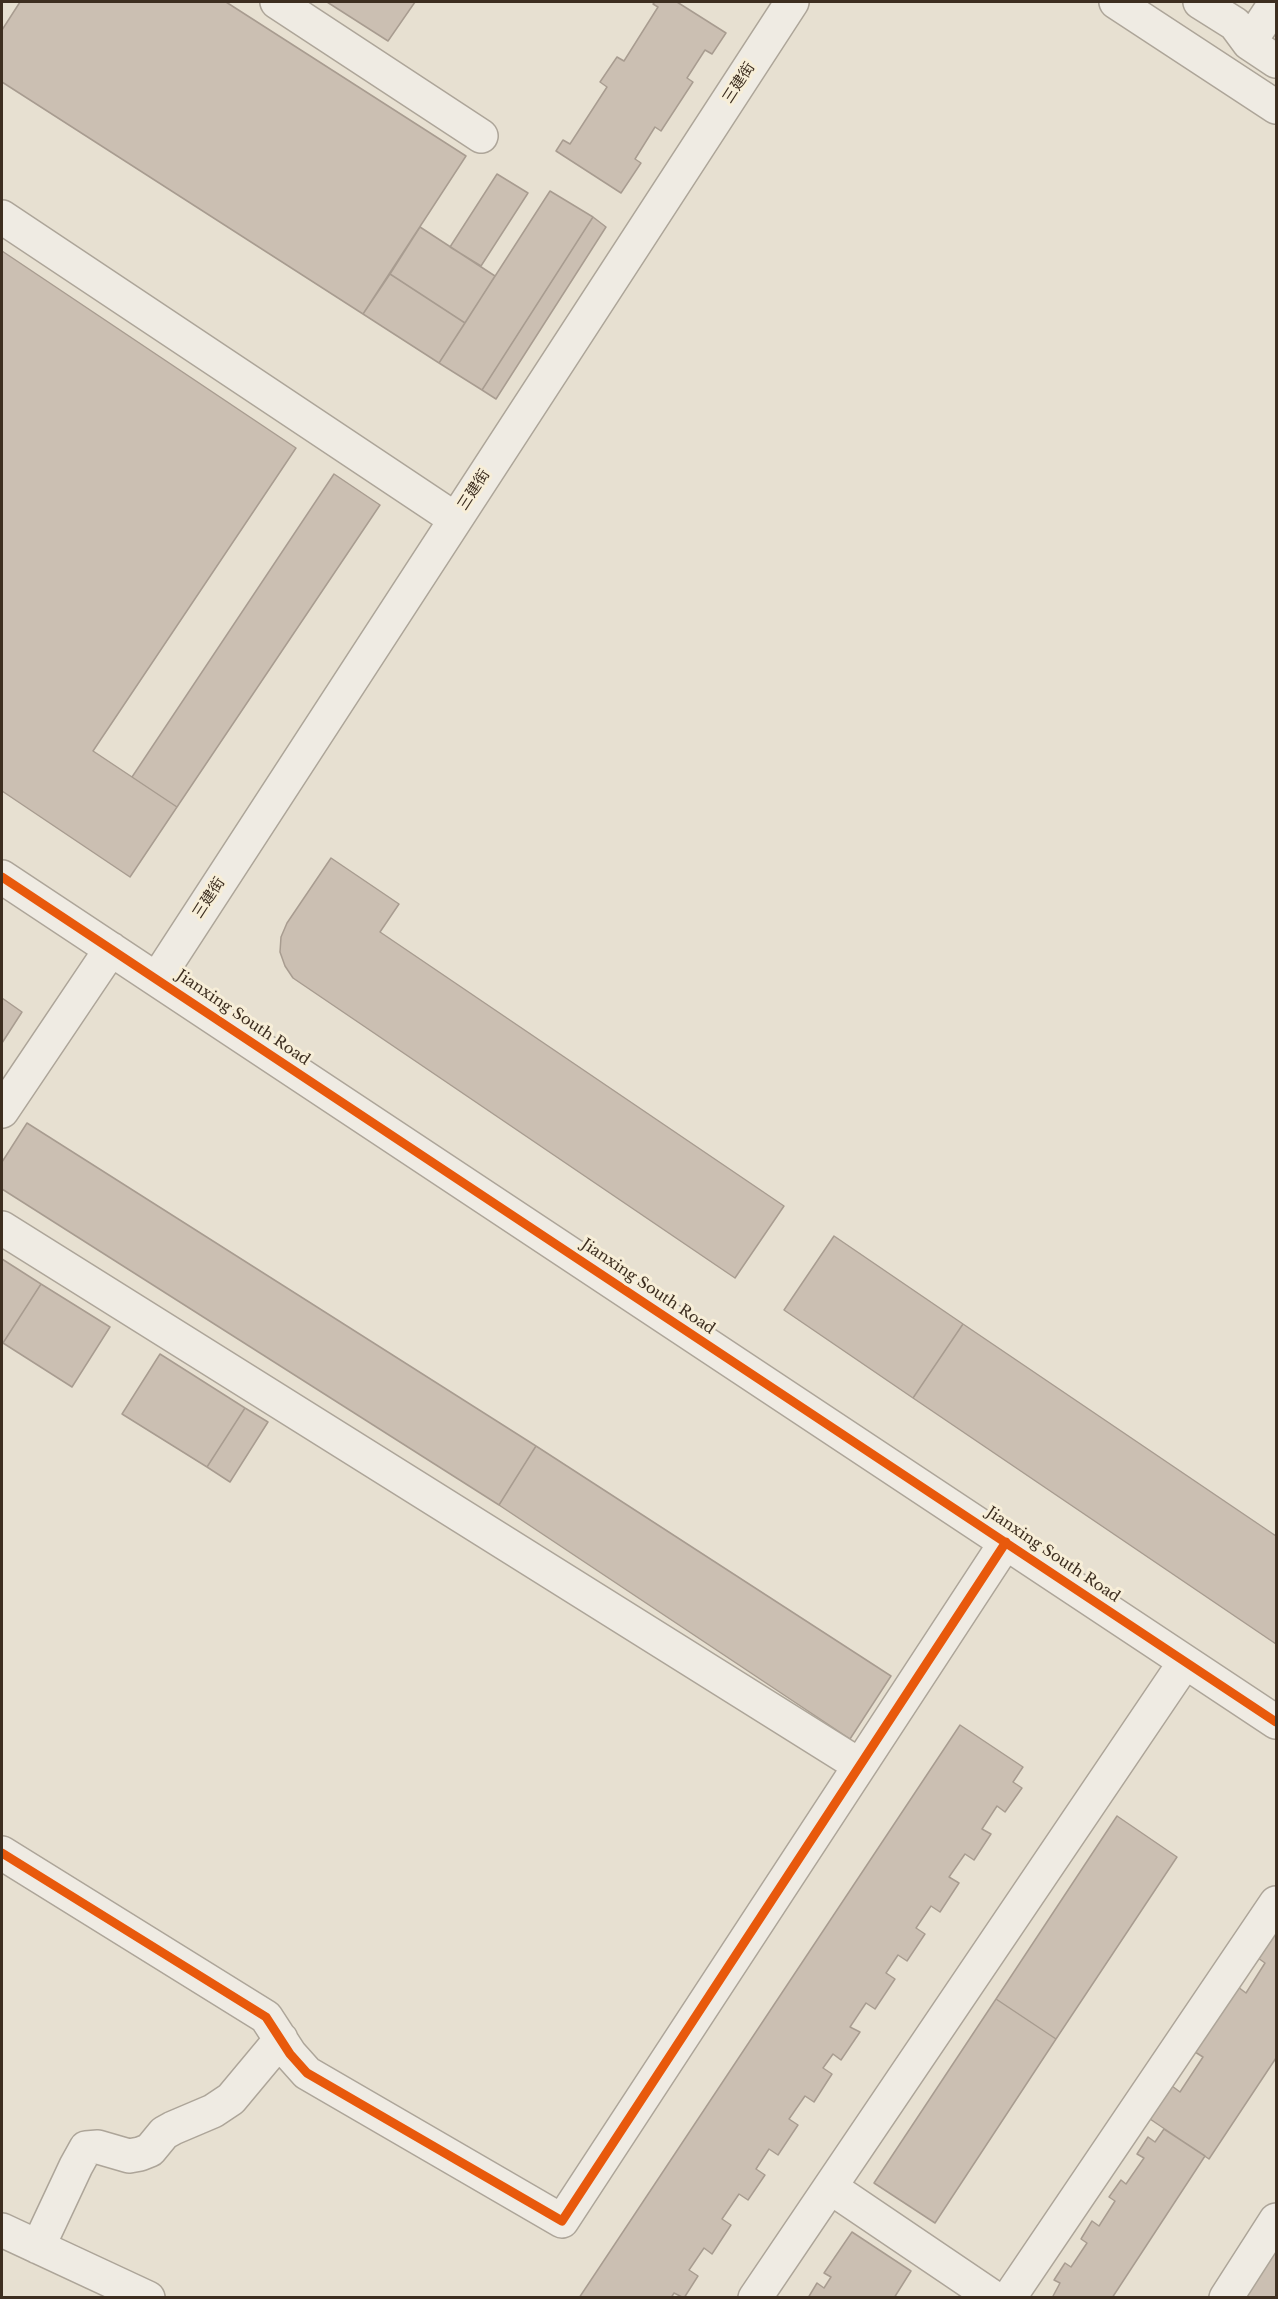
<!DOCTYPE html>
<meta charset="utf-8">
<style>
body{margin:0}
#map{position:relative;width:1278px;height:2299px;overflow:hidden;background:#e7e0d1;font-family:"Libre Baskerville",serif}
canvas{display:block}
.frame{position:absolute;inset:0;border:3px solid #3d2e20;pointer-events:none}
</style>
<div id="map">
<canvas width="1278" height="2299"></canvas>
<div class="frame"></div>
</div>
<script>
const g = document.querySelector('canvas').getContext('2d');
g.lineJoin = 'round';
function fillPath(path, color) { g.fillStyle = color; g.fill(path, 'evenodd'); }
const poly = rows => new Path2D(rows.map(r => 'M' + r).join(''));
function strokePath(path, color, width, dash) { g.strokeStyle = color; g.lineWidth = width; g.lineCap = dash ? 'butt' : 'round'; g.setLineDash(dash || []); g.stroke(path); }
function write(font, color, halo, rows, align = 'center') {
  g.font = font + ' "Libre Baskerville","Noto Sans SC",serif'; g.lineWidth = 6; g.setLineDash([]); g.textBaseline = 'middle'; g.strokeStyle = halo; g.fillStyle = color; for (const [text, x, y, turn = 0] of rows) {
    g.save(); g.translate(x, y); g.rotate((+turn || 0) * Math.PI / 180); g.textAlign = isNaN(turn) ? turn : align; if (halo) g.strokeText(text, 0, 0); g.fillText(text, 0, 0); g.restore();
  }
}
const building = poly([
 [20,2,226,2,466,156,363,314,2,82,2,30,20,2],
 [327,2,415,2,388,41,327,2],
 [655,2,677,2,726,33,712,54,705,50,687,78,693,82,661,131,655,127,635,159,641,163,621,193,556,151,563,140,570,144,607,87,600,82,617,57,624,61,658,7,653,4,655,2],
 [497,174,528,193,481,266,450,247,497,174],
 [550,191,593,217,482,390,439,363,550,191],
 [593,217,606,227,496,399,482,390,593,217],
 [420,227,495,276,465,323,390,274,420,227],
 [2,251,296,448,93,751,177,807,130,877,2,791,2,251],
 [390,274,465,323,439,363,363,314,390,274],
 [334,474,380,505,177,807,132,777,334,474],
 [331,858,399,904,380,932,784,1206,735,1278,293,978,285,966,280,952,281,937,287,923,331,858],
 [2,998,22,1012,2,1043,2,998],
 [27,1123,536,1446,499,1505,2,1189,2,1162,27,1123],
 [834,1236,963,1324,913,1398,784,1310,834,1236],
 [2,1259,41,1284,3,1343,2,1342,2,1259],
 [41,1284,110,1327,72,1387,3,1343,41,1284],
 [963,1324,1276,1536,1276,1644,913,1398,963,1324],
 [160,1354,245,1408,207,1467,122,1414,160,1354],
 [245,1408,268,1422,230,1482,207,1467,245,1408],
 [536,1446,891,1676,850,1739,499,1505,536,1446],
 [960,1725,1023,1767,1013,1782,1022,1788,1005,1812,997,1806,982,1829,991,1834,974,1860,965,1854,949,1877,959,1883,940,1912,931,1906,916,1928,925,1934,907,1961,898,1955,886,1973,895,1979,875,2009,866,2003,850,2027,860,2032,841,2060,833,2054,823,2068,832,2074,814,2102,805,2096,789,2119,798,2125,778,2155,769,2149,756,2169,765,2175,748,2200,739,2194,722,2219,731,2225,712,2254,704,2248,689,2270,698,2276,684,2298,674,2293,671,2298,579,2298,960,1725],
 [1117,1816,1177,1857,1056,2039,996,1999,1117,1816],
 [1276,1930,1276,2058,1209,2159,1150,2119,1172,2086,1180,2092,1203,2057,1195,2052,1238,1987,1246,1993,1265,1963,1258,1958,1276,1930],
 [996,1999,1056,2039,935,2223,874,2183,996,1999],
 [1164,2129,1205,2156,1112,2298,1052,2298,1060,2283,1054,2280,1065,2263,1071,2267,1087,2243,1081,2239,1092,2221,1099,2226,1115,2201,1109,2197,1121,2180,1126,2184,1144,2158,1137,2154,1148,2137,1155,2142,1164,2129],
 [852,2232,911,2271,894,2298,808,2298,817,2283,824,2288,831,2277,824,2273,852,2232],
 [1276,2245,1276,2298,1242,2298,1276,2245]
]);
fillPath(building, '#cbbfb2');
strokePath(building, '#a89c90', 1.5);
const minor = poly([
 [277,2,481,136],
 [1116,2,1276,107],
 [1200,2,1235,24,1249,43,1276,61],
 [1249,43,1276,2],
 [2,217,455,519],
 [2,877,1276,1722],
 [157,979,792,2],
 [2,1111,111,949],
 [2,1228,859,1765],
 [2,1853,266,2017,290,2054,307,2073,562,2221,1006,1542],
 [830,2187,994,2298],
 [2,2230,148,2298],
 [38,2247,76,2166,86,2148,98,2147,129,2156,140,2154,150,2150,164,2133,173,2128,213,2111,231,2099,281,2039],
 [755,2298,1185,1662],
 [1009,2298,1276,1903],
 [1226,2298,1276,2220]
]);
strokePath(minor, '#ada599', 36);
strokePath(minor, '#efebe3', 33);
strokePath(poly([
 [2,877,1276,1722],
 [2,1853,266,2017,290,2054,307,2073,562,2221,1006,1542]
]), '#e8590c', 9);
write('15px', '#3d2e20', '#f7eed8', [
 ["三建街",739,83,-57],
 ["三建街",474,490,-57],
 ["三建街",209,898,-57],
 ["Jianxing South Road",243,1018,34],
 ["Jianxing South Road",648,1287,34],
 ["Jianxing South Road",1053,1555,34]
]);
</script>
